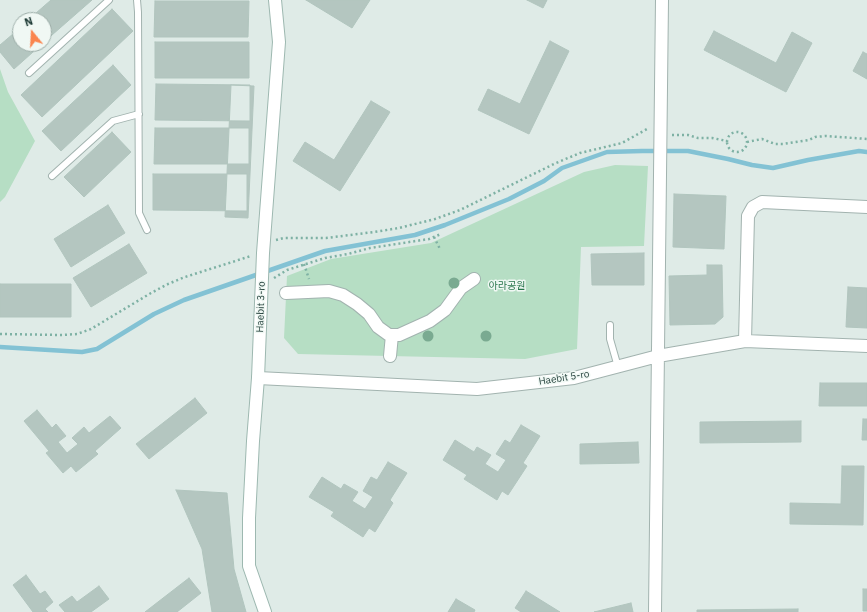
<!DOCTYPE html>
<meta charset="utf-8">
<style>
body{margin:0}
#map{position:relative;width:867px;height:612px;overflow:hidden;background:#dfebe7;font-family:"IBM Plex Sans",sans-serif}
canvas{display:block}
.north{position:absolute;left:12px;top:12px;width:40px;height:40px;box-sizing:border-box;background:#f0f8f4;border:1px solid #9cada8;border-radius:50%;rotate:342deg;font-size:11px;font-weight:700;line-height:16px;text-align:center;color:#1f3c37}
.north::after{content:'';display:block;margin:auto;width:14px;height:18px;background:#fa854f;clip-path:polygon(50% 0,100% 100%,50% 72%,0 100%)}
</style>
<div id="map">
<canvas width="867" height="612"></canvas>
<div class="north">N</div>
</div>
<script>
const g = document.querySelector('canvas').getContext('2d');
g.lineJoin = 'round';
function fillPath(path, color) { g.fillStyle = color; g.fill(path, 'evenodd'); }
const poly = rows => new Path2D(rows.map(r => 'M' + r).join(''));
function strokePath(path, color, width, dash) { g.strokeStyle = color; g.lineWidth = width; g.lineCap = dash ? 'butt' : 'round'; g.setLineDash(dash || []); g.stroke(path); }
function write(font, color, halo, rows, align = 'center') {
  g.font = font + ' "IBM Plex Sans","Noto Sans KR",sans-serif'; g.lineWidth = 3; g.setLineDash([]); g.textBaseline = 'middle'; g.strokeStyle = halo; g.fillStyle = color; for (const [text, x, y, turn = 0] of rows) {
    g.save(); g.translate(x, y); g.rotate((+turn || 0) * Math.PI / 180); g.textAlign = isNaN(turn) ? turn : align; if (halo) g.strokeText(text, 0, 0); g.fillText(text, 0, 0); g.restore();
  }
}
fillPath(poly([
 [0,69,8,92,35,141,5,197,0,202],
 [615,165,648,166,644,246,581,247,577,349,525,359,298,354,284,338,287,276,331,259,431,243,584,172]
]), '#b6dec4');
strokePath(poly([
 [0,347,82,352,97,349,154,314,184,300,325,251,415,235,445,225,509,199,544,181,562,168,607,152,642,151,688,151,728,159,752,165,773,168,808,160,859,151,867,152]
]), '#83c2d4', 4.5);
const building = poly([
 [51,0,92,0,44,42,44,20,28,20,51,0],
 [306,0,370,0,352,28,306,0],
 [527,0,547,0,543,8,527,0],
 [155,1,249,1,248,37,154,37,155,1],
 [112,9,133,31,42,117,21,95,112,9],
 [20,28,20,44,42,44,14,69,0,52,0,45,20,28],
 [714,31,776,63,792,32,812,43,786,92,704,50,714,31],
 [550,41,569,51,529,134,478,110,488,89,520,104,550,41],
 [155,42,249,42,249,78,155,78,155,42],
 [863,52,867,54,867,79,853,71,863,52],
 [113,65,131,85,61,151,42,131,113,65],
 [156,84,250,85,250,121,155,120,156,84],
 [231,85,254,86,248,218,225,217,231,85],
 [371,101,390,112,340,191,293,161,305,142,334,160,371,101],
 [155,128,249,128,249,164,154,164,155,128],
 [112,132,131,152,84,197,64,177,112,132],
 [153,174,247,174,247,211,153,210,153,174],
 [674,194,726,196,724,249,673,247,674,194],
 [108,205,125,233,71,267,54,239,108,205],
 [129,244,147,273,91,307,73,278,129,244],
 [644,253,644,285,592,285,591,254,644,253],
 [707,265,722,265,723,317,715,324,670,325,669,276,707,275,707,265],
 [0,284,71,284,71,317,0,317,0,284],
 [848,287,867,288,867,328,846,327,848,287],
 [820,383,867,383,867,406,819,406,820,383],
 [195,398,207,413,149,459,136,444,195,398],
 [37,410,52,428,56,424,66,436,58,442,67,453,78,444,72,438,84,427,89,433,110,416,121,428,95,451,98,454,76,472,71,466,63,473,46,453,49,451,24,421,37,410],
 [863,419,867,419,867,440,862,440,863,419],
 [801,421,801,442,700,443,700,422,801,421],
 [521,425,540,436,523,463,527,466,508,495,502,491,497,500,464,479,467,475,443,460,455,440,474,452,477,447,491,455,485,464,498,472,506,460,496,454,505,440,510,443,521,425],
 [638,442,639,463,580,464,580,444,638,442],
 [388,462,407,473,390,500,393,503,375,532,369,528,363,537,331,516,334,512,309,497,322,477,341,489,344,484,358,492,352,501,365,509,373,497,363,491,371,477,377,480,388,462],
 [842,466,864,466,863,525,790,524,790,503,841,504,842,466],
 [176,490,227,493,234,569,246,612,212,612,202,549,176,490],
 [26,575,40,594,45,591,53,602,45,609,48,612,33,612,13,585,26,575],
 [189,578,201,593,177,612,145,612,189,578],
 [99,586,109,599,91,612,65,612,59,605,72,596,77,602,99,586],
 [863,589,867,589,867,611,863,611,863,589],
 [526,591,560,612,521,612,515,608,526,591],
 [456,599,475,610,474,612,448,612,456,599],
 [631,603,633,612,594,612,631,603],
 [798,609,798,612,697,612,697,610,798,609]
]);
fillPath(building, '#b4c6c0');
strokePath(building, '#b1c5be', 1);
const lane = poly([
 [137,0,138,12,139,213,147,230],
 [29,73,109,0],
 [52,176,113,121,139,114],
 [610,325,610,339,618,367]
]);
const street = poly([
 [286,293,329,291,343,295,357,304,369,314,378,327,389,335,399,335,430,321,445,310,461,288,474,279],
 [745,341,748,216,753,207,762,202,867,207],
 [390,356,392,335],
 [258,378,477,389,574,378,658,356,745,341,867,346],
 [655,612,662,0]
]);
const secondary = poly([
 [265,612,249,566,249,518,253,441,258,378,263,253,279,42,275,0]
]);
strokePath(lane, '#a2b3af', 8);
strokePath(street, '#a2b3af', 14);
strokePath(secondary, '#9db8b0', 14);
strokePath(poly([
 '727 142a10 10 0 1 1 20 0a10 10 0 1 1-20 0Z',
 [672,135,688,135,698,138,712,138,727,141],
 [747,142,762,139,775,144,783,144,809,140,815,137,826,136,867,139],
 [434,237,440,249],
 [276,240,284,238,326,238,374,232,399,228,435,219,460,210,556,163,580,153,622,143,647,129],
 [304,264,309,279],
 [274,278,287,270,325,258,348,254,370,248,429,239,441,234],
 [0,334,62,335,77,334,91,329,151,293,168,284,185,277,251,256]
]), '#7eb1a4', 2.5, [2, 3]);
strokePath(lane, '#fff', 6);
strokePath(street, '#fff', 12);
strokePath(secondary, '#fff', 12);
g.fillStyle = '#7aaa91';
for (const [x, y] of [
 [454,283],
 [428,336],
 [486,336]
]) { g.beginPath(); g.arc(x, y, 5.5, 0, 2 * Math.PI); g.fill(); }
write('10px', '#27754b', '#f0f8f4', [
 ["아라공원",507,286]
]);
write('10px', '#1f3c37', '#f0f8f4', [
 ["Haebit 3-ro",261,307,-88],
 ["Haebit 5-ro",564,378,-9]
]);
</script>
